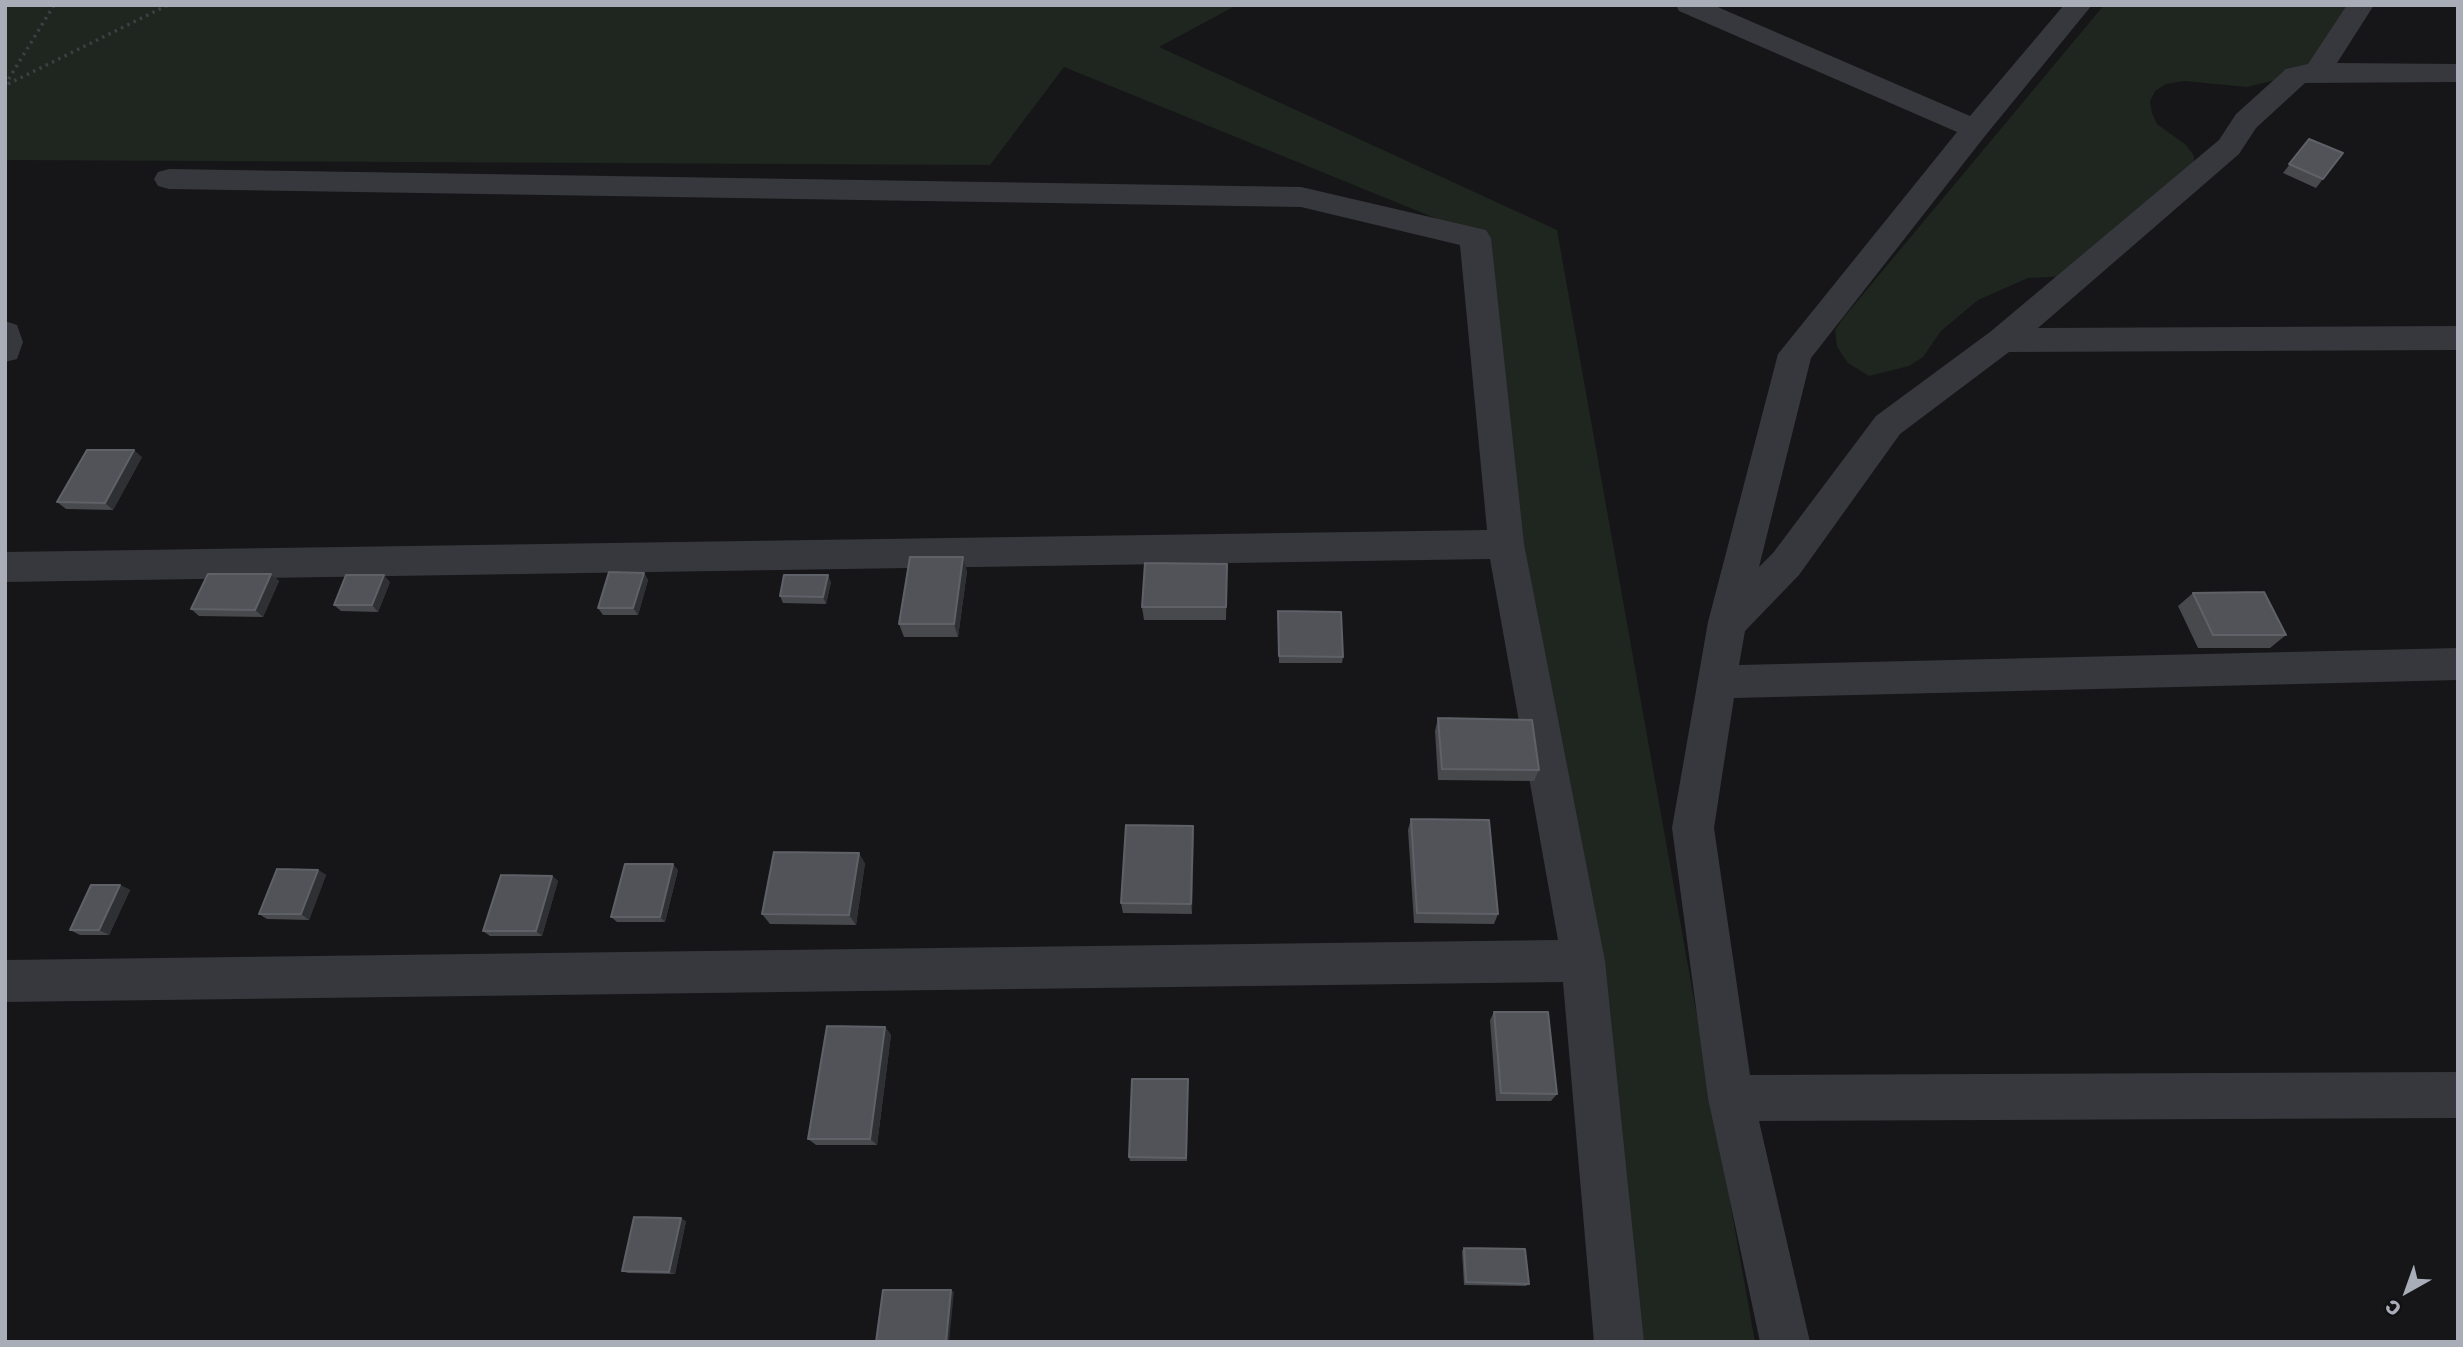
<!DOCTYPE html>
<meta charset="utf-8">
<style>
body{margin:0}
#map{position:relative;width:2463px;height:1347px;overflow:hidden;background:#161618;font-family:Rubik,sans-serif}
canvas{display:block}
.frame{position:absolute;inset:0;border:7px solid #a8adb8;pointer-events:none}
.north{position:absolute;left:2372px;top:1256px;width:70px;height:70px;-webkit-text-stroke:5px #111113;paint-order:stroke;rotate:220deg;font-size:19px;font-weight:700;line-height:28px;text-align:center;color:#a8adb8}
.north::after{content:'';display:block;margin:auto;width:24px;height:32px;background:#a8adb8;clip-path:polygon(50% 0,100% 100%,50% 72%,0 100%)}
</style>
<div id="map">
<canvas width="2463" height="1347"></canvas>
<div class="frame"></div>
<div class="north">С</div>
</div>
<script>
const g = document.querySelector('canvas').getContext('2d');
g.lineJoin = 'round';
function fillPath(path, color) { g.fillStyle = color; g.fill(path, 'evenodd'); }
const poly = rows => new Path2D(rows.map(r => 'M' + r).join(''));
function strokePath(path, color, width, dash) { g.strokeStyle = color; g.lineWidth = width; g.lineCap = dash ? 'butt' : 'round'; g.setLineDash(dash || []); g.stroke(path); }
fillPath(poly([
 [5,5,1237,5,1159,47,1557,230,1755,1342,1639,1342,1457,227,1064,67,990,165,5,160],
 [2104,5,2371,5,2335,57,2296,75,2247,87,2184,81,2166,84,2155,91,2150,102,2152,113,2157,124,2186,145,2194,156,2193,180,2070,276,2028,278,1978,300,1941,331,1923,357,1909,366,1869,376,1848,363,1837,347,1835,330,1844,317]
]), '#1e261f');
strokePath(poly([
 [8,84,168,5],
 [5,85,54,5]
]), '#3d3f44', 3.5, [2.5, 4.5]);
fillPath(poly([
 [1676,5,1713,5,1970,116,2064,5,2092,5,1985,136,1811,358,1759,567,1773,553,1876,416,1990,332,2219,140,2236,114,2286,69,2308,64,2347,5,2374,5,2337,63,2458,64,2458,82,2305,83,2256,128,2239,154,2038,328,2458,326,2458,350,2009,352,1900,434,1799,575,1745,631,1739,665,2458,648,2458,680,1734,698,1714,828,1750,1075,2458,1072,2458,1118,1759,1121,1810,1342,1760,1342,1708,1098,1672,828,1708,622,1778,354,1957,132,1679,11,1676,5],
 [169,169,1301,187,1486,230,1491,238,1524,544,1605,961,1644,1342,1594,1342,1563,982,5,1002,5,960,1558,940,1490,559,5,582,5,552,1487,530,1460,245,1301,207,169,189,158,186,154,179,158,172,169,169],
 [5,321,17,325,23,342,17,359,5,362,5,321]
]), '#37383d');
fillPath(poly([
 [2309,139,2343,153,2316,188,2283,173],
 [142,457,113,510,66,509,57,502],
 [1227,564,1226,620,1144,620,1142,607],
 [967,571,958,637,904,637,899,624],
 [644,573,648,580,638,615,603,615,598,608],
 [271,574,279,581,263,617,199,616,191,609],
 [390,582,378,612,341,611,334,605],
 [831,582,826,604,783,603,780,596],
 [2193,593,2286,635,2270,648,2198,648,2178,606],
 [1278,618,1343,657,1342,663,1279,663],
 [1438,718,1539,770,1534,781,1438,780,1435,731],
 [1411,819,1498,914,1494,924,1414,923,1408,830],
 [1193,826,1192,914,1123,913,1121,903],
 [865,863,856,925,770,924,762,914],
 [318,870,326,875,309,920,267,919,259,914],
 [678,870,665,922,617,922,611,917],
 [552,876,558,881,542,936,490,936,483,931],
 [120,885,130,890,109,935,80,935,70,930],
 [1494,1012,1557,1094,1551,1101,1496,1101,1490,1020],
 [885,1027,891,1035,877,1145,816,1145,808,1139],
 [1188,1079,1187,1161,1130,1161,1129,1157],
 [686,1221,675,1274,628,1273,622,1271],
 [1464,1248,1529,1284,1526,1286,1464,1285,1462,1251]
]), '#47494d');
fillPath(poly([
 [134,450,142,457,113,510,105,503],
 [963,557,967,571,958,637,954,624],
 [644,573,648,580,638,615,633,608],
 [271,574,279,581,263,617,255,610],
 [384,575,390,582,378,612,372,605],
 [828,575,831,582,826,604,823,597],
 [1193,826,1194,837,1192,914,1191,904],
 [859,853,865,863,856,925,849,915],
 [673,864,678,870,665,922,660,917],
 [318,870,326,875,309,920,301,914],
 [552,876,558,881,542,936,536,931],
 [120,885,130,890,109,935,99,930],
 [885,1027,891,1035,877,1145,870,1139],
 [681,1218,686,1221,675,1274,669,1272],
 [951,1290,954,1292,949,1342,946,1342]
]), '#2f3033');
const building = poly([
 [2309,139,2343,153,2323,179,2289,164,2309,139],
 [87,450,134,450,105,503,57,502,87,450],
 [910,557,963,557,954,624,899,624,910,557],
 [1145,563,1227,564,1226,607,1142,607,1145,563],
 [609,572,644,573,633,608,598,608,609,572],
 [208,574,271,574,255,610,191,609,208,574],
 [346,575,384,575,372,605,334,605,346,575],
 [784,575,828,575,823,597,780,596,784,575],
 [2264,592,2286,635,2213,635,2193,593,2264,592],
 [1278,611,1341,612,1343,657,1279,656,1278,611],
 [1438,718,1532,720,1539,770,1442,769,1438,718],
 [1411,819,1489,820,1498,914,1417,913,1411,819],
 [1126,825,1193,826,1191,904,1121,903,1126,825],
 [774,852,859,853,849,915,762,914,774,852],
 [625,864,673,864,660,917,611,917,625,864],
 [277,869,318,870,301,914,259,914,277,869],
 [501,875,552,876,536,931,483,931,501,875],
 [91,885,120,885,99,930,70,930,91,885],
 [1494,1012,1548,1012,1557,1094,1501,1093,1494,1012],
 [827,1026,885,1027,870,1139,808,1139,827,1026],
 [1132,1079,1188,1079,1186,1158,1129,1157,1132,1079],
 [634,1217,681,1218,669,1272,622,1271,634,1217],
 [1464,1248,1525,1249,1529,1284,1466,1282,1464,1248],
 [883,1290,951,1290,946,1342,876,1342,883,1290]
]);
fillPath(building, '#525359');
strokePath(building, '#5f6168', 2);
</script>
